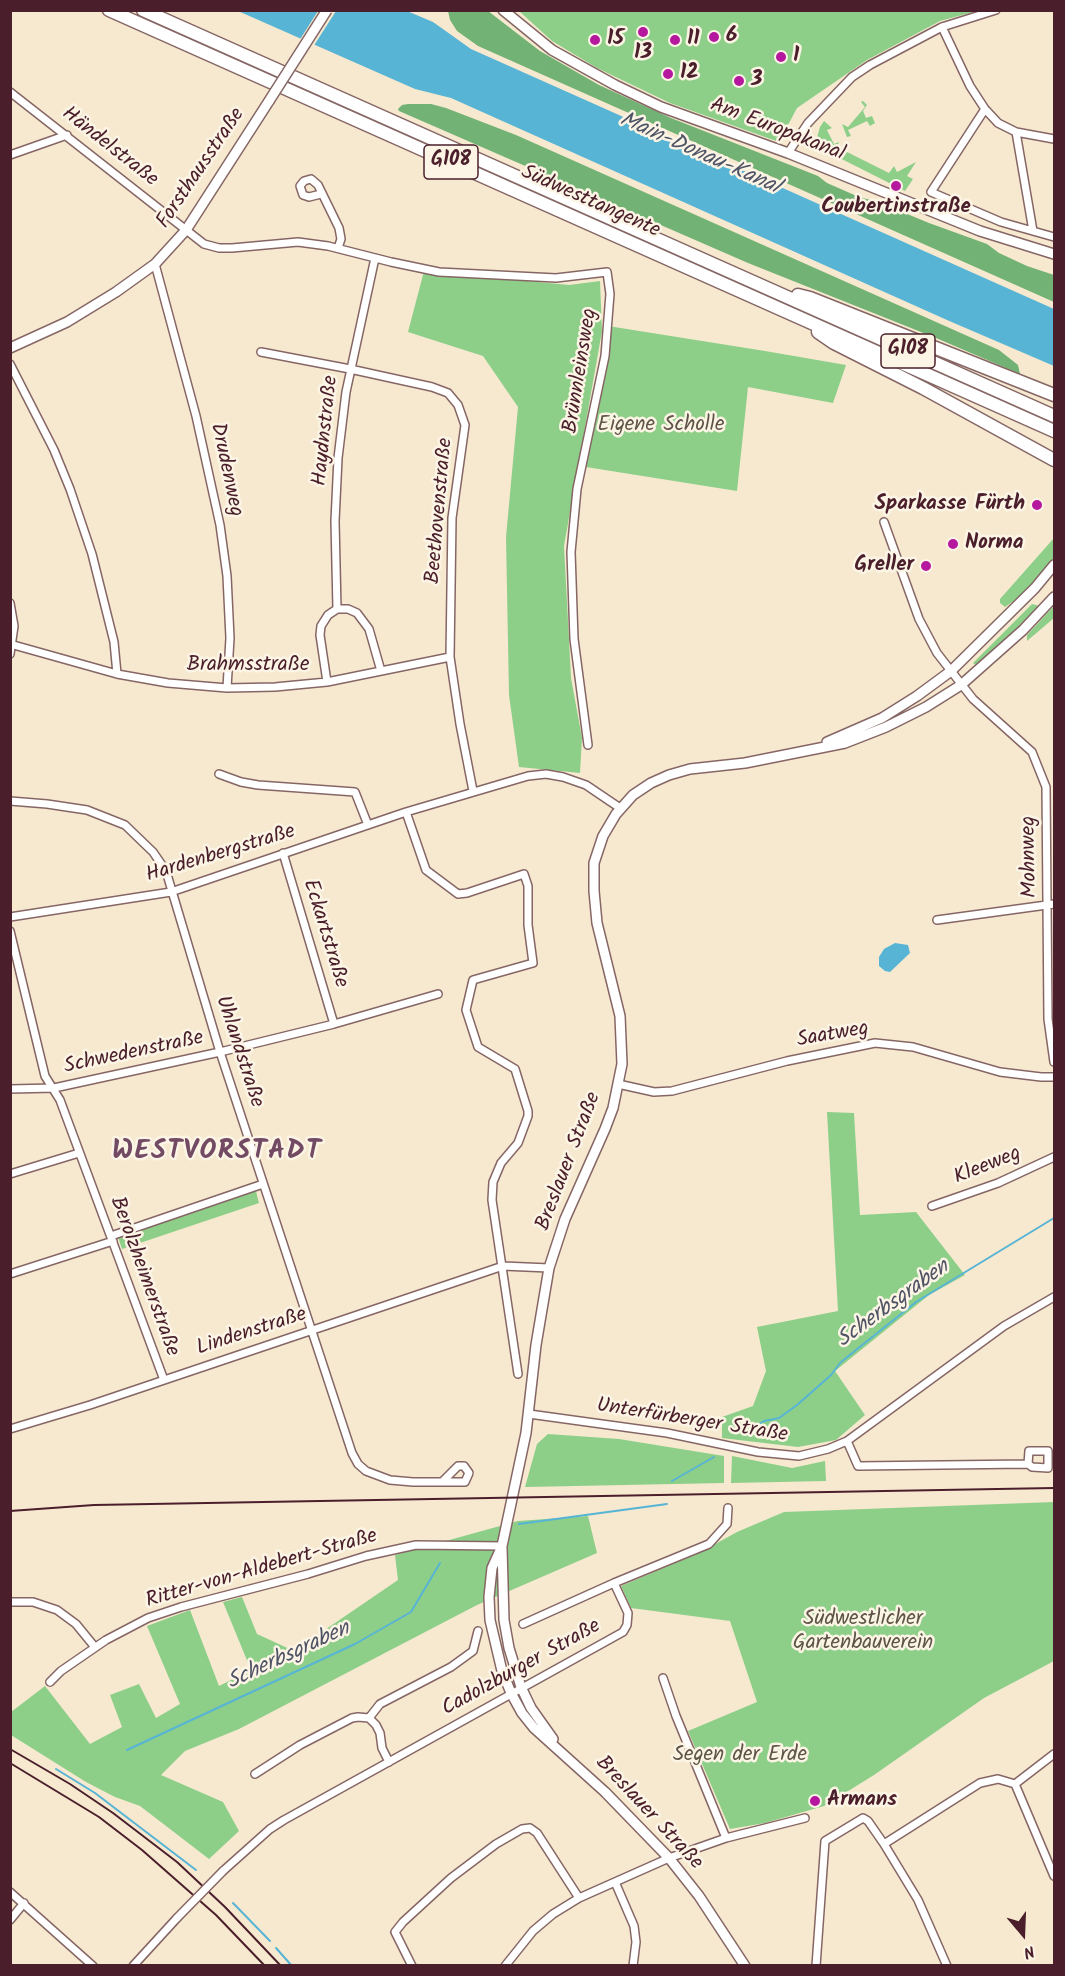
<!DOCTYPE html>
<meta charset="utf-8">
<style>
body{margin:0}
#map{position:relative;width:1065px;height:1976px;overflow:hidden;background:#f6e9d0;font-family:Kalam,sans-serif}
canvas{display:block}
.frame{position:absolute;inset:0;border:12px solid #4a1f2b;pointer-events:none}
.north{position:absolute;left:993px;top:1904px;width:60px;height:60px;-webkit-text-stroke:4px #fcf5e5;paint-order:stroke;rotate:161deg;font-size:16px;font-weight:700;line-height:24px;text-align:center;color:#4a1f2b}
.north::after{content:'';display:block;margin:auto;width:21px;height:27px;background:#4a1f2b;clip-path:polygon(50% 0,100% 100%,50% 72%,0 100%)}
</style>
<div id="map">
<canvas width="1065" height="1976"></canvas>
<div class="frame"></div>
<div class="north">N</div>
</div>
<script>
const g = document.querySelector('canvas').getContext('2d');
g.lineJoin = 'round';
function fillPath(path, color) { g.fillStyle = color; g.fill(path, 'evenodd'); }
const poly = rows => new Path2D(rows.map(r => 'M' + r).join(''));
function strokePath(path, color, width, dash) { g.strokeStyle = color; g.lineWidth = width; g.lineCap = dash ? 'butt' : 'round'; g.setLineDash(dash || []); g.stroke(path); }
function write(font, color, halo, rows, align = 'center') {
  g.font = font + ' Kalam,sans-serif'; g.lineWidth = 5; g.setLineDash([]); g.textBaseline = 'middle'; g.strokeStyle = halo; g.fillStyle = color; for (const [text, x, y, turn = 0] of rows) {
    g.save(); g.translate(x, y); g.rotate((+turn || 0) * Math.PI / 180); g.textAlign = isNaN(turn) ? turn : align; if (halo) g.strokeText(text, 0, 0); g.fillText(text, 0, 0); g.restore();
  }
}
fillPath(poly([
 [519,11,977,11,940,21,867,60,797,108,779,142,670,103,597,68,552,41],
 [863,101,867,105,863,111,866,118,872,116,875,123,870,126,867,121,848,130,851,136,847,137,842,124,848,127,865,107,861,102],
 [824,121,832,128,827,130,834,144,839,142,837,147,889,173,894,166,897,172,916,162,907,176,913,179,905,191,820,148,816,141,820,127],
 [424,271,569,285,600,281,602,331,564,546,571,678,582,738,580,773,519,767,509,695,506,537,518,407,483,356,408,332],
 [608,326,765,351,846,365,833,403,748,387,737,491,586,467],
 [1054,538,1054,558,1021,596,1005,607,1000,603,1000,599],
 [1032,604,1040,606,977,666,973,663],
 [1054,606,1054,618,1027,641,1027,635],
 [827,1112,854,1113,860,1215,916,1212,965,1275,929,1295,835,1371,865,1415,836,1440,798,1447,722,1438,722,1417,753,1406,766,1371,757,1327,838,1311],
 [256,1191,259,1203,122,1249,118,1237],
 [548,1434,619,1439,724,1456,724,1483,525,1487,537,1444],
 [732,1456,792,1468,825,1461,826,1481,731,1483],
 [1054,1502,1054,1661,984,1698,874,1775,824,1806,765,1823,730,1829,688,1731,757,1702,730,1621,631,1608,621,1586,699,1553,737,1532,784,1512],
 [588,1516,597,1553,477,1605,239,1729,185,1751,161,1775,223,1802,239,1831,209,1859,140,1806,115,1797,86,1782,11,1735,11,1712,45,1686,90,1744,122,1727,110,1695,139,1684,156,1718,180,1704,147,1626,190,1610,219,1686,251,1670,223,1602,242,1597,257,1634,294,1651,398,1580,395,1555,518,1521]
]), '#8dcf88');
fillPath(poly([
 [448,11,488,11,540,51,599,85,671,118,818,176,827,183,859,197,878,202,929,223,987,244,999,253,1027,266,1054,275,1054,302,478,46,457,31,450,20],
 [408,104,431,104,446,108,516,135,999,350,1018,365,1020,374,936,338,748,263,399,111,398,109,402,105]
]), '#72b274');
fillPath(poly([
 [238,11,407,11,433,22,471,49,1054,309,1054,366,947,320,451,98,415,89],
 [895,943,908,945,910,953,890,972,885,971,879,966,879,957,884,949]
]), '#57b4d5');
fillPath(poly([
 [318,11,336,11,313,47,299,41]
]), '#f6e9d0');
strokePath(poly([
 [758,1425,764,1421,779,1418,797,1405,831,1375,841,1362,916,1302,1054,1218],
 [672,1481,714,1457],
 [519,1524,667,1504],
 [127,1750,355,1644,411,1612,440,1563],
 [56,1769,95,1793,196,1870],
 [233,1903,270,1941],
 [276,1948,292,1966]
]), '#57b4d5', 2);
const street = poly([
 [942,27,970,86,985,109,998,123,1016,132,1054,139],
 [10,92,204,244,219,248,232,248,298,242,328,246,391,262,439,272,556,278,607,272,610,294,605,356,577,489,571,552,574,639,588,745],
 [985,109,931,192,1001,222,1054,237],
 [1016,132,1033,231],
 [788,153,808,123,852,77,870,65,942,27,996,10],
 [10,155,67,135],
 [321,194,309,197,303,195,300,186,304,181,311,179,318,185,339,228,341,239,338,248],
 [155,264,196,416,220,525,227,576,230,638,227,688],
 [261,352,350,369,432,387,448,393,458,405,465,425,452,518,450,657,460,724,473,791],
 [10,364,54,450,70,489,92,554,114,642,117,674],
 [884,522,919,619,937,653,973,699,1032,752,1046,787,1048,1019,1054,1062],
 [10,603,14,626,10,654],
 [337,609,335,521,338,458,346,392,375,258],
 [10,644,117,674,168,683,227,688,275,687,327,682,450,657],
 [327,682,320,635,321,626,328,615,337,609,348,609,357,613,369,629,381,671],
 [219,774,241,782,258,785,355,792,368,825],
 [10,801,47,804,87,810,125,825,153,852,166,871,220,1052,352,1453,358,1464,366,1471,390,1480,413,1482,465,1482,469,1473,464,1466,458,1466,443,1481],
 [406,812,426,870,458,894,467,893,524,874,528,886,528,925,533,963,473,980,466,1010,478,1047,515,1069,528,1111,528,1116,518,1143,501,1163,493,1182,492,1200,518,1374],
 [283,853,334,1024],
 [10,917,171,892,406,812,528,776,546,774,563,777,586,785,620,808],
 [937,920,1054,904],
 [10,931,45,1076,60,1100,164,1380],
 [618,1084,654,1092,672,1091,787,1061,875,1043,913,1047,1000,1072,1041,1077,1054,1077],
 [10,1089,54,1088,220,1052,334,1024,438,994],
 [10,1174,79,1153],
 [932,1206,998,1183,1054,1157],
 [111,1236,263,1184],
 [10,1274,113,1241],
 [529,1414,667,1433,758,1452,799,1456,828,1449,847,1441,1004,1326,1054,1297],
 [10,1429,90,1405,503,1266,549,1268],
 [847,1441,858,1466,1028,1464,1032,1467,1048,1468,1048,1451,1029,1451,1028,1464],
 [10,1602,33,1602,57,1610,76,1624,94,1646],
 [523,1624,614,1583,709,1544,727,1524,728,1508],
 [663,1678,676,1716,726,1838],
 [50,1682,61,1671,106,1640,148,1618,181,1607,308,1574,366,1556,416,1545,502,1546],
 [369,1718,380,1704,451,1667,473,1651,478,1631],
 [255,1774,300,1745,352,1718,358,1717,369,1718,376,1725,380,1733,382,1748,389,1762],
 [1015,1784,1054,1876],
 [884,1844,980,1783,998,1779,1015,1784,1054,1754],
 [223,1871,270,1829,284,1820,623,1632,627,1625,628,1613,614,1583],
 [615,1882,634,1926,636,1942,633,1966],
 [10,1892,93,1966],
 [10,1920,24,1903],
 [133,1966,177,1918],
 [412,1966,395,1932,403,1922,451,1878,496,1844,522,1829,530,1828,537,1833,579,1898],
 [505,1966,533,1931,553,1914,579,1898,669,1858,726,1838,805,1818],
 [816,1966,825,1841,863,1818,868,1821,884,1844,918,1900,947,1966]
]);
const secondary = poly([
 [503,10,552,50,615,85,661,107,788,153,980,231,1054,254],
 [10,348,67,322,116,292,155,264,186,230,269,101],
 [827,742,882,718,917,696,951,671,1035,588,1054,565],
 [502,1548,504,1620,509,1648,521,1687,531,1708,553,1739],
 [745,1966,699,1896,669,1858,605,1792,534,1728,522,1713,511,1693,502,1671,490,1620,489,1597,492,1568,502,1546,526,1433,536,1345,549,1268,565,1219,605,1129,613,1108,622,1064,620,1016,597,923,594,891,594,863,603,836,616,814,633,795,651,783,669,775,690,769,745,763,845,743,886,727,926,707,961,685,1023,630,1054,597]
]);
const highway = poly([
 [109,10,1054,431],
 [143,10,1054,416],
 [798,295,810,298,1054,395],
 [818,332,834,343,923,388,1054,460]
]);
strokePath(street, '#866665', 10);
strokePath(secondary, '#866665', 12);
strokePath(highway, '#866665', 15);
strokePath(street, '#fff', 7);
strokePath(secondary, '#fff', 9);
strokePath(highway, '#fff', 12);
strokePath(poly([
 [10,1511,94,1505,1054,1488],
 [10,1749,70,1784,113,1813,177,1862,225,1907,281,1966],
 [10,1763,99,1817,142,1850,216,1915,265,1966]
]), '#4a1f2b', 2);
const streetBridge = poly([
 [177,1918,223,1871]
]);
const secondaryBridge = poly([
 [269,101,327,10]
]);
strokePath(streetBridge, '#866665', 10, []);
strokePath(secondaryBridge, '#866665', 12, []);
strokePath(streetBridge, '#fff', 7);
strokePath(secondaryBridge, '#fff', 9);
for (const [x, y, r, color] of [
 [643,32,6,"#b5179e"],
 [714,37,6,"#b5179e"],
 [595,40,6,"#b5179e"],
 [675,40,6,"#b5179e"],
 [781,57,6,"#b5179e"],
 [668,74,6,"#b5179e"],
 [739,81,6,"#b5179e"],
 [896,186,6,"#b5179e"],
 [1037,505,6,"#b5179e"],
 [953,544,6,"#b5179e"],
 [926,566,6,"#b5179e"],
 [815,1801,6,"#b5179e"]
]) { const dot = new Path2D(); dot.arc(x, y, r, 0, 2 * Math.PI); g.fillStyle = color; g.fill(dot); strokePath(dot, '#fcf5e5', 2); }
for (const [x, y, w] of [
 [451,162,54],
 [908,351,54]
]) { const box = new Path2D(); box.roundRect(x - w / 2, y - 17, w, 34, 4.5); g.fillStyle = '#fcf5e5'; g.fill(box); strokePath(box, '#4a1f2b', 1.5); }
write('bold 20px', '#4a1f2b', null, [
 ["G108",451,162],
 ["G108",908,351]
]);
write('bold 21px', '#4a1f2b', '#fcf5e5', [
 ["6",726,37],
 ["15",607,40],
 ["11",687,40],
 ["13",643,54,"center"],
 ["1",793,57],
 ["12",680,74],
 ["3",751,81],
 ["Coubertinstraße",896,208,"center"],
 ["Sparkasse Fürth",1025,505,"right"],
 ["Norma",965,544],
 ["Greller",914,566,"right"],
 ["Armans",827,1801]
], 'left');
write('21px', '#4a1f2b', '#fcf5e5', [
 ["Am Europakanal",777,131,21],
 ["Händelstraße",109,148,38],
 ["Forsthausstraße",202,169,-56],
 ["Südwesttangente",590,203,24],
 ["Brünnleinsweg",582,371,-81],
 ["Haydnstraße",327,431,-84],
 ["Drudenweg",225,470,78],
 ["Beethovenstraße",441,511,-85],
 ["Brahmsstraße",248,666],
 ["Hardenbergstraße",221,855,-17],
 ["Mohnweg",1031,857,-91],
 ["Eckartstraße",324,934,73],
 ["Saatweg",833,1036,-10],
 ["Uhlandstraße",238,1052,72],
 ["Schwedenstraße",134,1054,-12],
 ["Breslauer Straße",570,1162,-69],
 ["Kleeweg",988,1167,-22],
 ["Berolzheimerstraße",143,1277,70],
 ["Lindenstraße",252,1333,-18],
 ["Unterfürberger Straße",692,1422,9],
 ["Ritter-von-Aldebert-Straße",262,1570,-16],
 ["Cadolzburger Straße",522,1669,-29],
 ["Breslauer Straße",648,1814,47]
]);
write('21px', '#5e5447', '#fcf5e5', [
 ["Eigene Scholle",661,426],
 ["Südwestlicher",863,1620],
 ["Gartenbauverein",863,1644],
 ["Segen der Erde",740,1756]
]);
write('italic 22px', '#4f5366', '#fcf5e5', [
 ["Main-Donau-Kanal",699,155,24],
 ["Scherbsgraben",894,1305,-36],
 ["Scherbsgraben",289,1657,-25]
]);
g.letterSpacing = '1.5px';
write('bold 27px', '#724a63', '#fcf5e5', [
 ["WESTVORSTADT",217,1153]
]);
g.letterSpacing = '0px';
</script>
